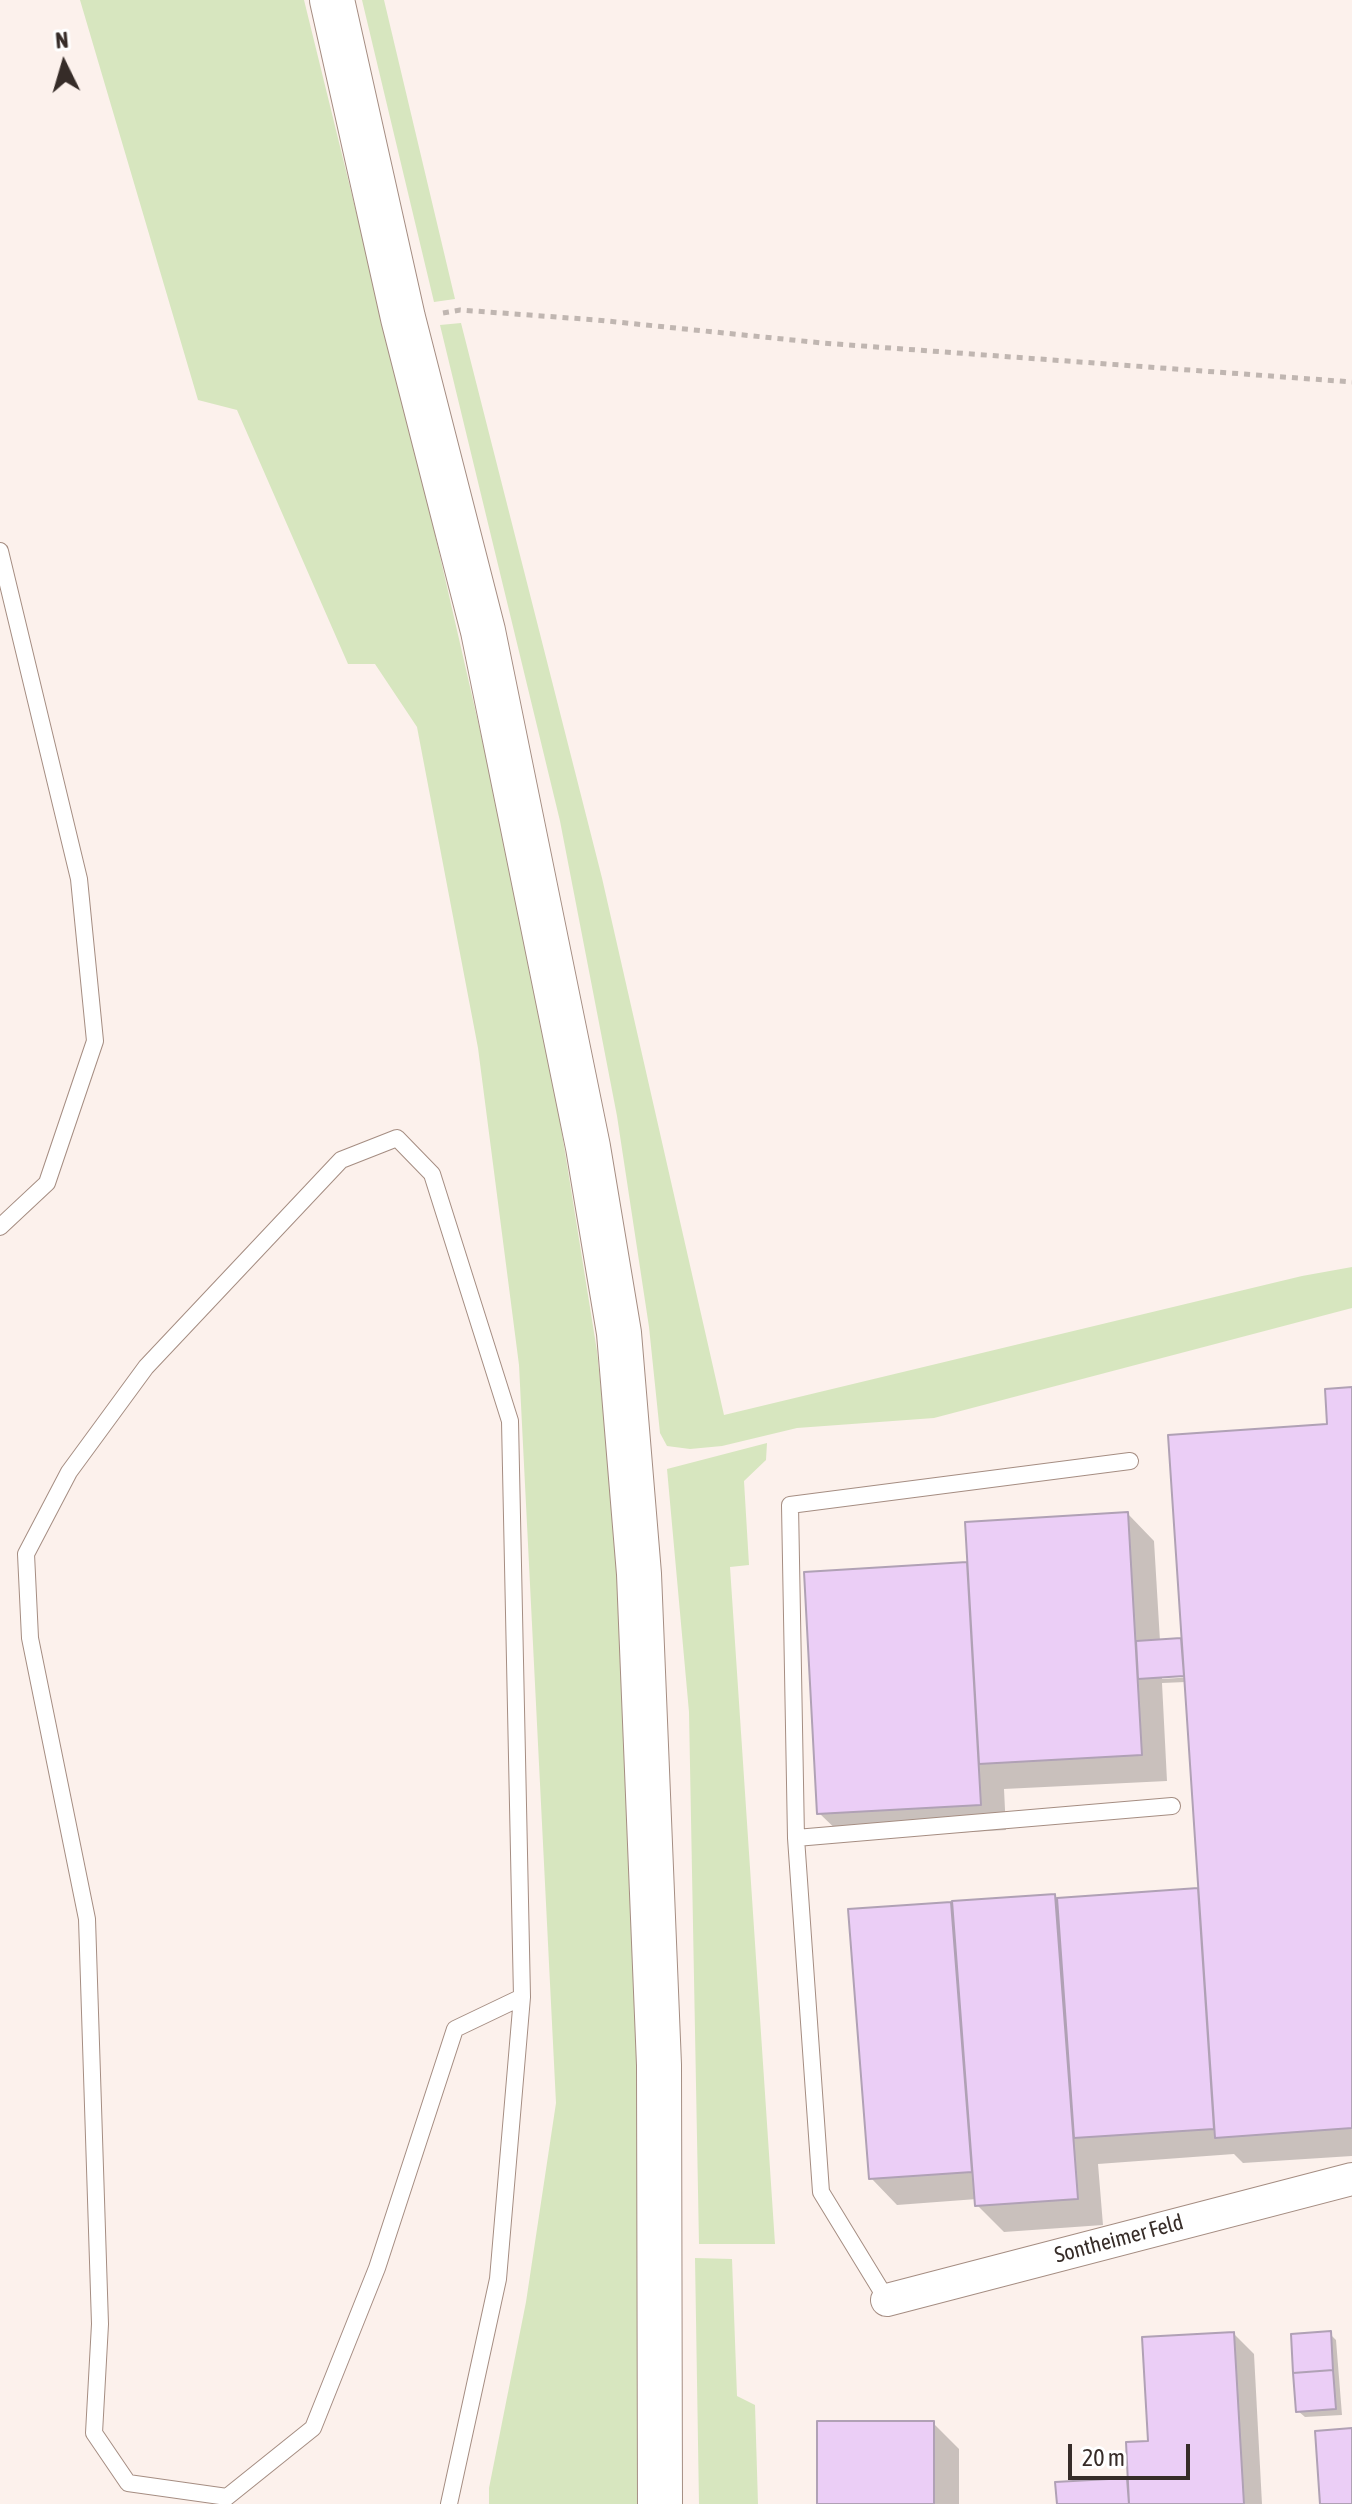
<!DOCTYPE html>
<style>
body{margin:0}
#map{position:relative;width:1352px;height:2504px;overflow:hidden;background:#fcf1ec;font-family:"Asap Condensed",sans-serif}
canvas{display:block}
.north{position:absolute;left:24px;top:24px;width:80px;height:80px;-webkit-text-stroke:6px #fff;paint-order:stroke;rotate:355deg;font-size:22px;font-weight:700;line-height:32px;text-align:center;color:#362c28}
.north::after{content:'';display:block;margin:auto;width:28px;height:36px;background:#362c28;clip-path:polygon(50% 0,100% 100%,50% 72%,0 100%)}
.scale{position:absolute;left:1068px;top:2444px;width:122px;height:36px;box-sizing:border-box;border:4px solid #362c28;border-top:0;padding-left:10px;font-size:24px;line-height:28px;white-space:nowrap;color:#362c28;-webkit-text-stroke:6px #fff;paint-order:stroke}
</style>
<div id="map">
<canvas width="1352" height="2504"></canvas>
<div class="north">N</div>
<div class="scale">20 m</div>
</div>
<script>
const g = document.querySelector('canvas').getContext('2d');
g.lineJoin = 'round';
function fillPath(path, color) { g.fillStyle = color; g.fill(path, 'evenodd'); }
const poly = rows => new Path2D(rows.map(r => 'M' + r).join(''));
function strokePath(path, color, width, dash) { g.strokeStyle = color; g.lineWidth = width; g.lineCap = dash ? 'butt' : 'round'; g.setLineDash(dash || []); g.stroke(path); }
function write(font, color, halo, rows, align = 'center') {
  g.font = font + ' "Asap Condensed",sans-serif'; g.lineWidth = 6; g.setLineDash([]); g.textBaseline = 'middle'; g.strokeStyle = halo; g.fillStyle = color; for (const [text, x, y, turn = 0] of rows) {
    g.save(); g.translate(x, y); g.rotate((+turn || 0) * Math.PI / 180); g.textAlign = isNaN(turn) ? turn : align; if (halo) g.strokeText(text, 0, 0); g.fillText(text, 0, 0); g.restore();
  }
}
fillPath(poly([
 [80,0,304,0,428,504,513,874,561,1127,597,1351,618,1554,639,2077,643,2504,489,2504,489,2488,526,2302,556,2103,519,1365,478,1048,417,727,375,664,348,664,237,410,198,400],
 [362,0,384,0,455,299,434,302],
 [461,323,602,878,724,1415,1302,1276,1352,1267,1352,1308,934,1418,797,1428,722,1446,690,1449,667,1446,660,1433,649,1327,617,1116,560,821,440,325],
 [767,1443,766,1460,744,1481,749,1565,730,1567,775,2244,699,2244,689,1712,667,1469],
 [695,2258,732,2259,737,2396,755,2405,758,2504,699,2504]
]), '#d7e6bf');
fillPath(poly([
 [1352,1389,1352,2156,1243,2163,1234,2154,1098,2164,1103,2225,1004,2232,977,2205,977,2199,897,2205,871,2178,950,1904,955,1909,1054,1896,1058,1900,1200,1890,1186,1682,1162,1683,1167,1781,1004,1789,1006,1830,846,1839,819,1813,806,1573,969,1564,1128,1514,1154,1541,1160,1641,1181,1640,1184,1643],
 [1194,1673,1194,1677,1162,1679,1162,1675],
 [1234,2334,1254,2354,1262,2504,1059,2504,1057,2484,1130,2480,1150,2443],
 [1330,2334,1336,2340,1342,2415,1305,2417,1298,2411],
 [933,2423,959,2449,959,2504,819,2504]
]), '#0003');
const building = poly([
 [1352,1387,1352,2128,1215,2138,1168,1435,1327,1424,1325,1389,1352,1387],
 [1128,1512,1142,1755,979,1764,965,1522,1128,1512],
 [967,1562,981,1805,817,1814,804,1572,967,1562],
 [1181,1638,1184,1676,1138,1679,1136,1641,1181,1638],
 [1198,1888,1214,2129,1074,2138,1057,1898,1198,1888],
 [1055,1894,1078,2199,975,2206,952,1901,1055,1894],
 [951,1902,972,2172,869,2179,848,1909,951,1902],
 [1331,2331,1333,2370,1293,2373,1291,2334,1331,2331],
 [1234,2332,1244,2504,1129,2504,1126,2442,1148,2441,1142,2337,1234,2332],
 [1333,2370,1336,2409,1296,2412,1293,2373,1333,2370],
 [817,2421,934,2421,934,2504,817,2504,817,2421],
 [1352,2428,1352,2504,1320,2504,1315,2431,1352,2428],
 [1127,2478,1129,2504,1057,2504,1055,2482,1127,2478]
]);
fillPath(building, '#ebcef6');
strokePath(building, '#b0a1b5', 2);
const service = poly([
 [0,551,79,879,95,1041,47,1183,0,1227],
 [796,1838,1172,1806],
 [887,2300,821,2192,796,1838,790,1505,1130,1461],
 [449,2504,498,2279,522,1997,510,1421,432,1174,397,1138,341,1160,146,1367,69,1472,26,1554,30,1638,87,1919,100,2324,94,2433,128,2483,227,2497,313,2428,377,2268,455,2029,522,1997]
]);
const minor = poly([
 [887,2300,1352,2179]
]);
const primary = poly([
 [332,0,403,318,483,631,588,1147,619,1333,639,1574,659,2065,660,2504]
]);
strokePath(service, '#a58d82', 18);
strokePath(minor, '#a58d82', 34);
strokePath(primary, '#a58d82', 46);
strokePath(poly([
 [443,313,460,310,597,320,822,343,1352,382]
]), '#c0b6b1', 5, [6, 6]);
strokePath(service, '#fff', 16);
strokePath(minor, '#fff', 32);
strokePath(primary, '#fff', 44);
write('22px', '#362c28', '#fff', [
 ["Sontheimer Feld",1119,2239,-15]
]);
</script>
